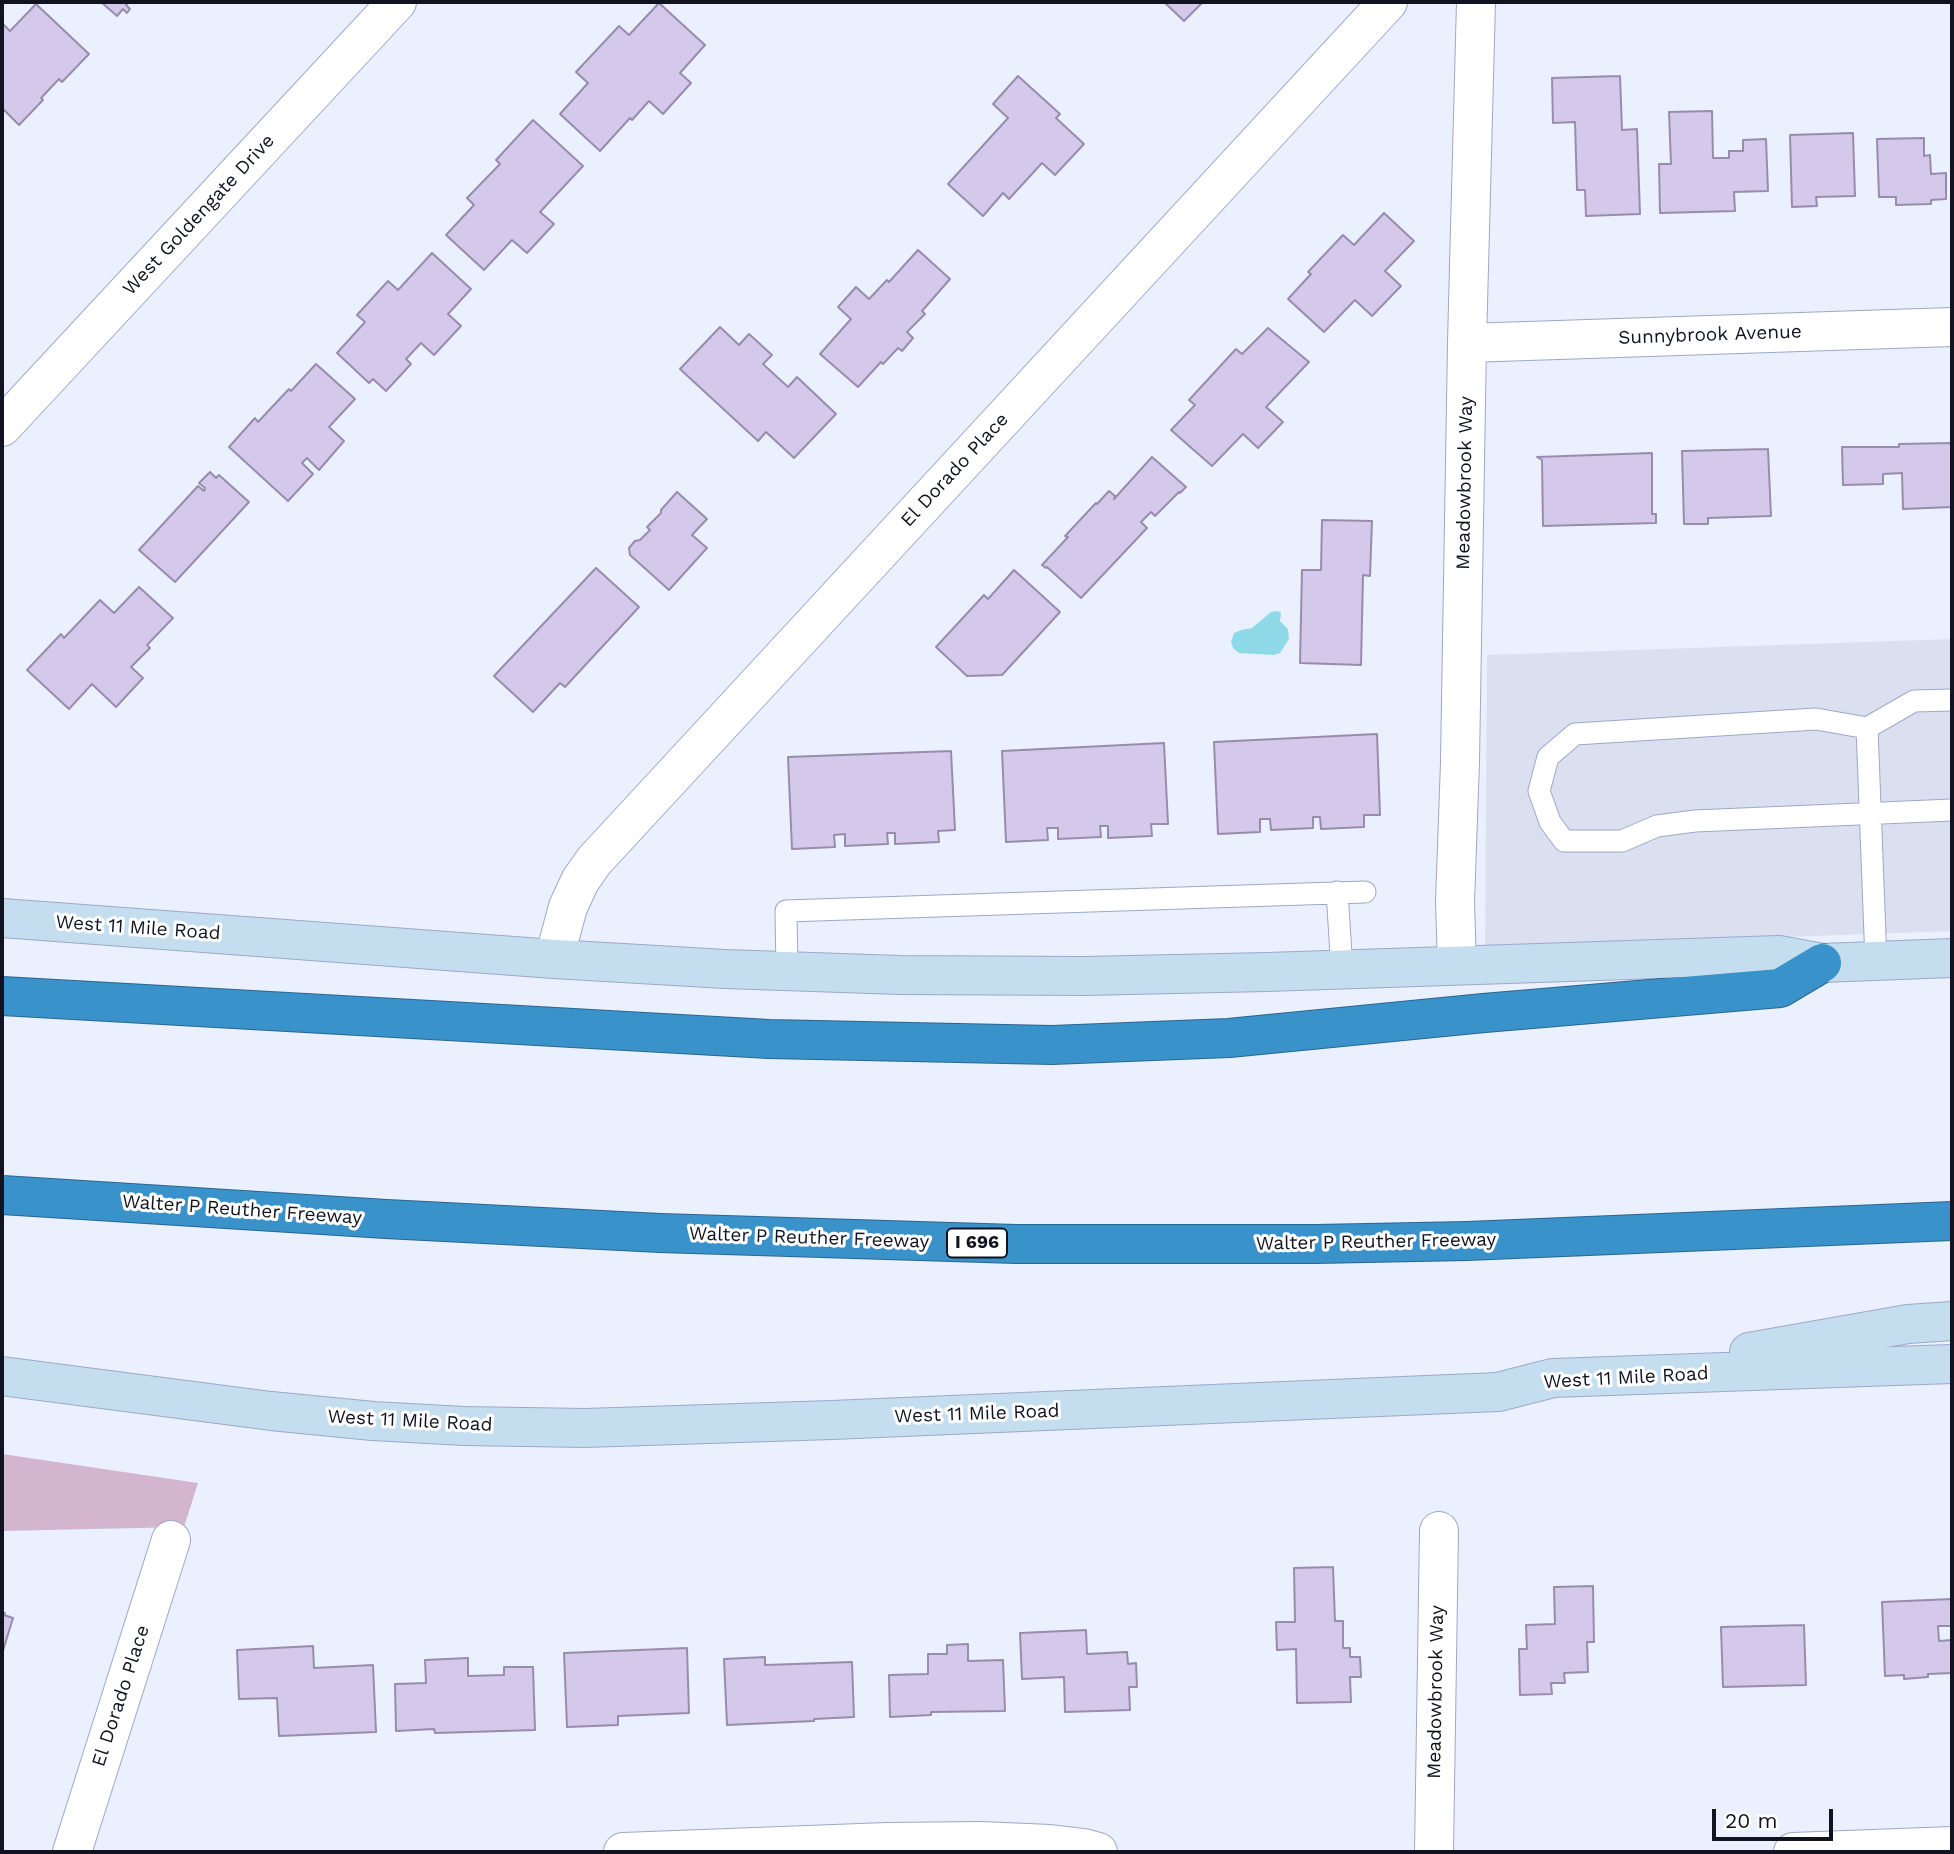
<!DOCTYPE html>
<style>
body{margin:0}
#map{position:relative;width:1954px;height:1854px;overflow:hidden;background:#ebf0fe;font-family:"Work Sans",sans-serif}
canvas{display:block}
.frame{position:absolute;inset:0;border:4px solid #111420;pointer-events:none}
.scale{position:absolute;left:1712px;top:1809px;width:121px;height:32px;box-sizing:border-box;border:4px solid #111420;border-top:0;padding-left:9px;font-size:21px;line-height:24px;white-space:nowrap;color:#111420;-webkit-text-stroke:5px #fff;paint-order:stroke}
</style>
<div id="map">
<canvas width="1954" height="1854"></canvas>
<div class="frame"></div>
<div class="scale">20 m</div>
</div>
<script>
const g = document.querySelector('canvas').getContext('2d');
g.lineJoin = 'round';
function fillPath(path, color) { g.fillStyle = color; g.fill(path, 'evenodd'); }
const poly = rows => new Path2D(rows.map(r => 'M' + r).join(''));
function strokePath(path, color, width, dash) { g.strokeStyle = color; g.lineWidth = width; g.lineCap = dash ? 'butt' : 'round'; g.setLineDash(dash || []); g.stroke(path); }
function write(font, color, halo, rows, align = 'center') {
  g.font = font + ' "Work Sans",sans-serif'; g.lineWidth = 6; g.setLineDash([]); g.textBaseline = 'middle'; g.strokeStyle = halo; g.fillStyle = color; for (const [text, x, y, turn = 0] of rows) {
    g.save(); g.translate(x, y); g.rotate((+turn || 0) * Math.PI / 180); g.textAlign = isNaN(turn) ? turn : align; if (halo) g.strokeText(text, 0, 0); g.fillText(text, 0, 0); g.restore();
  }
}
fillPath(poly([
 [1952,639,1952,931,1485,948,1487,655]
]), '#dbe0f1');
fillPath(poly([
 [2,1454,198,1483,184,1527,2,1531]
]), '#d3b5ce');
fillPath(poly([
 [1278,611,1281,613,1280,621,1288,629,1289,639,1280,653,1274,655,1239,653,1233,648,1231,642,1234,633,1241,630,1252,628,1271,612]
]), '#8fdae8');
const building = poly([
 [101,2,129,2,126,5,130,9,127,13,123,9,117,16,101,2],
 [1164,2,1203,2,1184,21,1164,2],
 [659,3,705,45,680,73,691,83,663,114,649,101,632,120,630,118,600,151,560,114,588,83,576,72,619,26,629,35,659,3],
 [36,4,89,54,62,82,59,79,41,98,43,100,19,125,2,108,2,23,10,31,36,4],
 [1018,76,1060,114,1056,118,1084,144,1055,175,1042,163,1009,199,1003,193,983,216,948,184,1008,118,993,104,1018,76],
 [1620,76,1622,130,1637,129,1640,214,1586,216,1585,190,1577,190,1575,122,1553,123,1552,78,1620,76],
 [1712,111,1713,158,1729,158,1729,151,1743,151,1743,140,1766,139,1768,191,1734,192,1735,211,1660,213,1659,164,1671,164,1669,112,1712,111],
 [533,120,583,166,540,212,554,224,527,253,512,240,484,270,446,235,474,205,467,198,500,164,496,160,533,120],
 [1853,133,1855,196,1816,197,1817,206,1792,207,1790,135,1853,133],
 [1924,138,1924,156,1930,155,1931,174,1946,173,1946,199,1931,200,1931,204,1896,205,1896,197,1879,197,1877,139,1924,138],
 [1384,213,1414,241,1385,271,1401,286,1372,316,1355,300,1324,332,1288,299,1311,274,1308,272,1343,235,1354,245,1384,213],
 [918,250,950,279,922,311,925,314,907,332,913,338,902,351,898,348,883,364,881,362,858,387,820,354,851,319,838,307,856,287,869,299,887,280,889,282,918,250],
 [432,253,471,289,448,314,461,326,434,355,421,343,406,359,411,364,386,391,373,379,369,383,337,353,365,322,357,315,388,281,398,290,432,253],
 [720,327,739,345,749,334,772,355,763,364,788,387,797,377,836,414,794,458,766,432,758,441,680,369,720,327],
 [1268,328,1309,362,1266,407,1283,422,1258,448,1243,434,1212,466,1171,430,1195,405,1189,400,1236,349,1242,354,1268,328],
 [316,364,355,399,329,427,344,441,319,470,307,458,302,463,313,474,288,501,229,447,255,418,258,422,289,389,291,391,316,364],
 [1952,443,1952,507,1903,509,1902,473,1883,474,1883,484,1843,485,1842,447,1899,447,1899,444,1952,443],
 [1768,449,1771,516,1708,518,1708,524,1684,524,1682,451,1768,449],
 [1652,453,1652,514,1656,514,1656,523,1543,526,1542,460,1537,457,1652,453],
 [1152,457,1186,487,1180,493,1179,492,1155,516,1151,512,1141,522,1147,528,1081,598,1047,567,1046,568,1042,565,1068,537,1065,536,1096,503,1097,504,1109,491,1115,496,1114,499,1152,457],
 [210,472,216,478,219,475,249,502,175,582,139,550,198,486,204,491,205,488,199,483,210,472],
 [677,492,707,519,692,535,707,548,669,590,630,555,629,548,635,541,640,540,650,530,647,527,661,513,661,510,677,492],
 [1322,520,1372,521,1370,576,1363,575,1361,665,1300,663,1302,570,1321,570,1322,520],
 [596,568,639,607,565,687,560,683,533,712,494,676,596,568],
 [1014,570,1060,612,1002,675,967,676,936,647,984,595,988,599,1014,570],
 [139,587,173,618,147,645,150,648,131,667,143,678,116,707,92,684,69,709,27,670,61,634,64,638,100,600,114,613,139,587],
 [1377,734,1380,815,1364,815,1364,827,1321,829,1320,817,1313,817,1313,828,1271,830,1270,819,1260,819,1260,832,1218,834,1214,742,1377,734],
 [1164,743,1168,824,1151,824,1152,836,1108,838,1108,826,1100,826,1101,837,1058,839,1058,828,1047,828,1048,840,1006,842,1002,751,1164,743],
 [951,751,955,830,938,831,939,842,895,844,895,833,887,833,888,844,845,846,845,834,834,835,835,847,792,849,788,757,951,751],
 [1333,1567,1335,1621,1343,1621,1343,1648,1350,1648,1350,1657,1360,1657,1361,1677,1350,1677,1351,1702,1297,1703,1296,1649,1277,1650,1276,1622,1295,1622,1294,1568,1333,1567],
 [1593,1586,1594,1642,1587,1642,1588,1672,1564,1673,1565,1683,1551,1683,1552,1694,1520,1695,1519,1649,1527,1649,1526,1625,1555,1624,1554,1587,1593,1586],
 [1952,1599,1952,1626,1938,1626,1939,1641,1952,1640,1952,1673,1928,1674,1928,1677,1904,1679,1904,1675,1885,1676,1882,1602,1952,1599],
 [2,1612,5,1613,4,1615,13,1618,2,1654,2,1612],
 [1804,1625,1806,1685,1723,1687,1721,1627,1804,1625],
 [1086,1630,1087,1654,1127,1652,1128,1664,1136,1663,1137,1687,1129,1687,1130,1710,1065,1712,1064,1677,1022,1679,1020,1633,1086,1630],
 [968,1644,968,1661,1003,1660,1005,1711,931,1712,931,1715,890,1717,889,1675,928,1674,928,1654,947,1654,947,1645,968,1644],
 [313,1646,314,1668,373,1665,376,1732,279,1736,277,1698,239,1699,237,1650,313,1646],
 [687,1648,689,1713,618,1716,618,1725,567,1727,564,1653,687,1648],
 [765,1657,765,1665,852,1662,854,1717,814,1719,814,1721,727,1725,724,1659,765,1657],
 [468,1658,468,1676,504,1675,504,1667,533,1667,535,1730,435,1733,434,1729,396,1731,395,1684,426,1683,425,1660,468,1658]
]);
fillPath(building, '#d5c9eb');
strokePath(building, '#988cad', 2);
const lane = poly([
 [1952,700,1914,701,1867,728,1816,719,1575,734,1548,757,1539,791,1550,822,1564,841,1622,841,1657,826,1695,821,1952,810],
 [1867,728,1876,961],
 [1337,892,1342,969],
 [787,971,786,911,1365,892]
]);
const street = poly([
 [1467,343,1952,327],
 [2,427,397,2],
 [554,959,568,907,580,881,594,861,1388,2],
 [1457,965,1455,902,1460,762,1467,343,1476,2],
 [72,1852,171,1540],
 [623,1852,887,1842,980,1841,1050,1844,1084,1848,1098,1852],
 [1434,1852,1439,1531],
 [1793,1852,1952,1846]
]);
const secondary = poly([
 [2,918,554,959,725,969,900,975,1084,976,1267,972,1779,955,1822,963,1952,958],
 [1749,1352,1908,1324,1952,1321],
 [2,1376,271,1411,373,1421,464,1426,585,1428,832,1420,1498,1392,1553,1378,1952,1364]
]);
const highway = poly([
 [2,996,769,1039,1052,1045,1229,1038,1484,1013,1780,988,1822,963],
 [2,1195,386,1219,660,1233,1016,1244,1316,1244,1467,1241,1952,1221]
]);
strokePath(lane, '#9da8c9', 23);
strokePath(street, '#9da8c9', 40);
strokePath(secondary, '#9da8c9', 40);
strokePath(highway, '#2c668e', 40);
strokePath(lane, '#fff', 21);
strokePath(street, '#fff', 38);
strokePath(secondary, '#c4deef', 38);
strokePath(highway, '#3a92ca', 38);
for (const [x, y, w] of [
 [977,1243,60]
]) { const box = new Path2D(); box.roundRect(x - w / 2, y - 14.5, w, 29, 5); g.fillStyle = '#fff'; g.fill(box); strokePath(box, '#111420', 2); }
write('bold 18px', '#111420', null, [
 ["I 696",977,1243]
]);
write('19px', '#111420', '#fff', [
 ["West Goldengate Drive",199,215,-47],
 ["Sunnybrook Avenue",1710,335,-2],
 ["El Dorado Place",955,470,-47],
 ["Meadowbrook Way",1465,483,-89],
 ["West 11 Mile Road",138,928,4],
 ["Walter P Reuther Freeway",242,1210,4],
 ["Walter P Reuther Freeway",809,1238,2],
 ["Walter P Reuther Freeway",1376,1242,-1],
 ["West 11 Mile Road",1626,1378,-3],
 ["West 11 Mile Road",977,1414,-2],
 ["West 11 Mile Road",410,1421,3],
 ["Meadowbrook Way",1436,1692,-89],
 ["El Dorado Place",121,1696,-72]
]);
</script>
